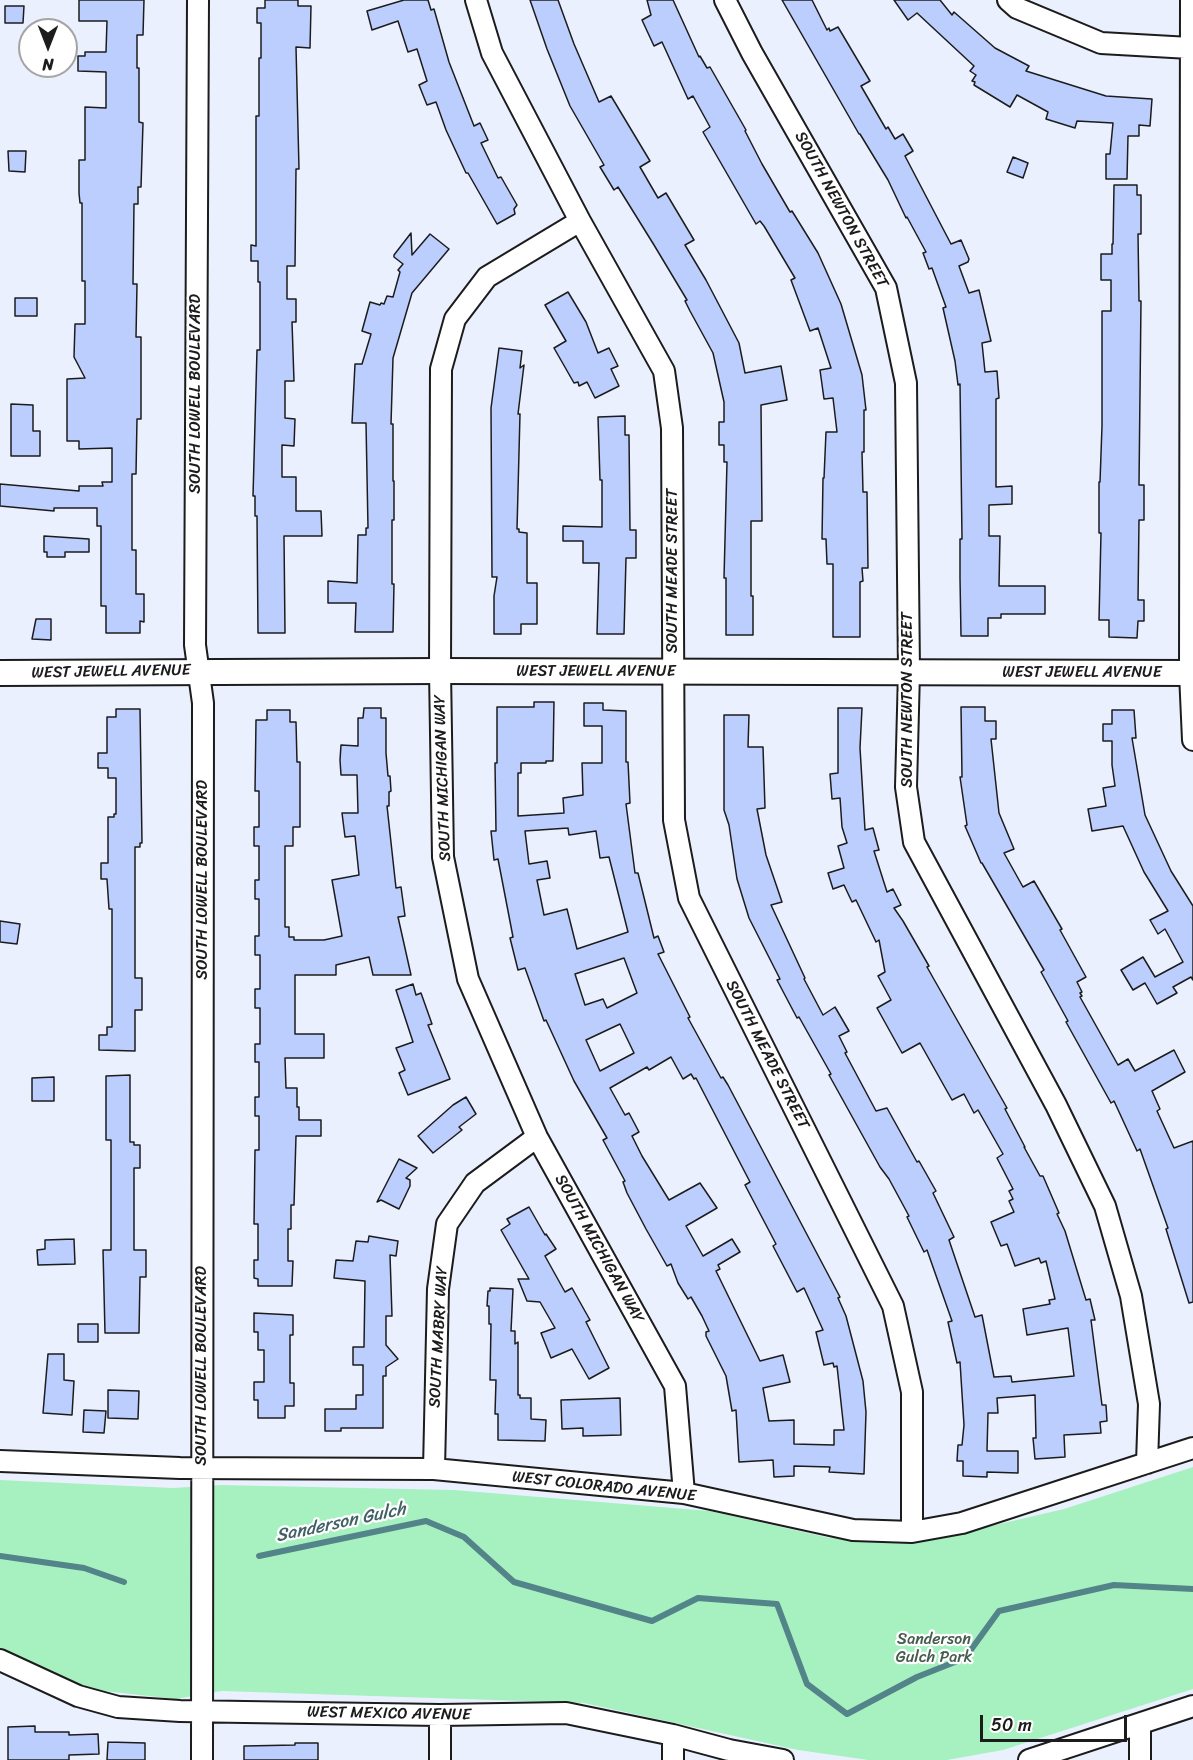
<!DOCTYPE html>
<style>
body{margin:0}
#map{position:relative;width:1193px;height:1760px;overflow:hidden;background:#ebf0ff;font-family:Sriracha,sans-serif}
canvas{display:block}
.north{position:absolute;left:18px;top:18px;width:60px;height:60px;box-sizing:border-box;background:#fff;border:2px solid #a4a4a4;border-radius:50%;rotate:180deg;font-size:16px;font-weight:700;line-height:24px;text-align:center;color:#1c1c1c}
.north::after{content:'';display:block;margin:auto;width:21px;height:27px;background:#1c1c1c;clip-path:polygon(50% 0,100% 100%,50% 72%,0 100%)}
.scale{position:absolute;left:980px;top:1715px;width:147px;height:27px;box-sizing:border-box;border:3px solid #1c1c1c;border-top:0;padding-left:8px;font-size:18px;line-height:21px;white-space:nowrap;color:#1c1c1c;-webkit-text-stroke:4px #fff;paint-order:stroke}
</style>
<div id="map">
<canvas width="1193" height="1760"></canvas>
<div class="north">N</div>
<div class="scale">50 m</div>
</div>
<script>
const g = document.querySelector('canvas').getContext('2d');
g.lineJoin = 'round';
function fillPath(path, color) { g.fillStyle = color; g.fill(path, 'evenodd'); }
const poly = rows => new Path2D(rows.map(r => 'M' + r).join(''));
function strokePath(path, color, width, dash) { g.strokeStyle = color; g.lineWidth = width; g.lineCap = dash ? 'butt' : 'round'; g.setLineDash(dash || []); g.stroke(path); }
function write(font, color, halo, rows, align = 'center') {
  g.font = font + ' Sriracha,sans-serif'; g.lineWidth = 4.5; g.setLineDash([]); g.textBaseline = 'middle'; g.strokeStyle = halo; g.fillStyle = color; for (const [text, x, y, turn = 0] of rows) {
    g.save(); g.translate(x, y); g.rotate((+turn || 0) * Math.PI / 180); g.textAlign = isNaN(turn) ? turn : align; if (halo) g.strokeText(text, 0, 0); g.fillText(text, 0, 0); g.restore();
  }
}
fillPath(poly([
 [1193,1467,1193,1689,1003,1750,947,1760,868,1760,798,1750,584,1703,222,1691,176,1699,86,1689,0,1648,0,1480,173,1488,220,1485,454,1490,710,1511,830,1538,897,1541,944,1537,1064,1509]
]), '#a7f1c0');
strokePath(poly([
 [0,1556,84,1568,124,1582],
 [259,1556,426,1521,464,1537,514,1582,652,1621,698,1598,777,1604,807,1684,847,1714,917,1677,965,1658,999,1611,1114,1585,1193,1589]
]), '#538489', 6);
const building = poly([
 [79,0,144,0,143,35,137,35,137,68,139,68,139,122,143,123,141,187,138,187,138,204,134,204,133,284,137,284,136,337,141,337,141,419,137,419,136,474,132,474,132,550,136,550,136,594,144,594,144,622,140,621,140,633,106,633,106,606,101,606,101,526,97,526,97,508,54,508,54,511,0,506,0,484,79,491,79,486,103,486,102,482,112,482,112,448,79,449,79,441,67,441,67,379,85,378,74,357,75,324,85,324,85,281,82,281,82,203,80,203,79,193,79,160,85,160,85,107,106,108,106,72,78,71,78,56,85,56,85,52,106,52,107,21,79,21,79,0],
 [265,0,298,0,298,6,311,6,310,48,296,47,299,169,296,169,295,266,287,266,287,299,296,299,296,322,292,322,294,381,285,381,285,418,295,419,294,446,282,445,282,477,296,477,296,511,321,511,322,536,284,536,285,633,258,633,257,516,255,516,255,496,253,496,257,350,260,350,260,282,258,282,258,261,251,261,251,245,256,246,256,116,259,116,259,58,261,58,261,23,257,23,257,8,265,8,265,0],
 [404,0,428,0,431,10,434,9,449,62,474,126,480,123,488,140,481,143,498,178,501,177,517,205,514,209,515,214,497,224,468,173,466,173,446,130,436,102,427,105,419,85,427,81,417,49,408,52,398,21,372,30,367,11,404,0],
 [530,0,558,0,574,44,599,102,611,96,650,161,640,167,658,198,666,193,694,240,685,245,706,280,739,343,745,373,781,366,787,400,761,405,762,521,751,521,751,596,753,596,753,635,726,635,726,578,724,578,727,462,724,462,724,445,719,445,719,422,724,422,724,402,713,353,690,311,685,301,687,300,654,245,618,187,614,190,600,167,604,165,570,106,547,49,530,0],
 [647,0,673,0,699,57,700,56,707,68,710,67,746,130,745,131,762,164,790,212,792,211,818,253,841,304,862,375,866,410,864,410,864,452,862,452,863,492,867,492,868,568,862,568,863,581,860,582,860,637,833,637,833,564,827,564,826,539,822,539,823,478,824,478,826,432,837,432,833,398,824,399,820,370,831,368,818,328,810,331,791,280,795,278,764,226,760,221,756,224,703,132,710,127,693,96,688,99,662,42,654,46,642,20,651,15,647,0],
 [782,0,812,0,827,30,829,28,830,31,838,27,870,81,861,86,886,129,888,127,895,139,903,134,913,151,905,156,951,244,961,240,969,259,968,262,959,266,969,293,979,290,991,341,982,343,985,372,997,371,999,398,996,399,996,487,1012,486,1012,504,989,505,989,536,1000,536,999,586,1045,586,1045,614,1001,614,1001,618,988,618,988,636,961,636,960,578,960,539,962,539,960,384,958,385,955,361,943,308,946,307,932,268,929,269,923,253,926,252,907,217,906,218,888,180,860,134,859,134,782,0],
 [894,0,940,0,952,15,954,12,995,48,1029,66,1026,71,1106,96,1152,99,1150,126,1139,125,1139,136,1128,136,1127,179,1106,179,1106,154,1110,154,1113,123,1077,121,1075,128,1046,119,1048,112,1017,95,1010,107,974,85,975,82,972,81,976,75,970,71,974,66,917,13,908,20,894,0],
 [5,6,24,6,23,23,5,23,5,6],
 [8,151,26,151,25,172,9,171,8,151],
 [1013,157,1028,163,1023,178,1007,172,1013,157],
 [1114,185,1137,185,1137,195,1141,195,1141,234,1138,234,1139,301,1141,301,1139,485,1144,485,1144,520,1139,520,1138,600,1144,600,1144,621,1138,621,1137,638,1109,637,1109,620,1099,620,1101,533,1099,533,1099,482,1100,482,1102,426,1102,311,1111,311,1111,280,1101,280,1101,254,1112,254,1112,244,1113,244,1114,185],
 [411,233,412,255,430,234,449,249,412,293,393,358,391,424,393,424,393,481,394,481,394,520,392,520,392,584,394,584,393,632,355,632,356,603,328,603,328,581,357,583,358,535,366,535,366,528,368,528,366,423,352,423,355,364,362,364,371,334,362,331,370,302,380,305,381,303,384,304,387,296,393,297,400,272,398,270,403,264,394,257,394,255,411,233],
 [568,292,586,322,598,353,609,348,618,366,611,369,619,386,595,398,587,382,579,386,578,382,574,383,554,348,566,341,545,305,568,292],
 [15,298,37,298,37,316,15,316,15,298],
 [499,348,522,351,520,368,524,365,518,414,520,414,517,529,519,529,519,532,527,533,527,583,537,583,537,624,521,624,521,634,494,634,494,596,497,577,492,577,491,408,499,348],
 [11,404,33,405,33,431,40,431,40,456,11,456,11,404],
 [625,416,625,435,629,435,630,530,636,530,636,558,626,558,624,634,597,634,599,563,583,563,583,541,563,541,563,526,602,527,602,480,600,480,598,417,625,416],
 [44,536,89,539,89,552,65,552,65,557,47,557,47,552,44,552,44,536],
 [36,619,51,619,51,640,32,639,36,619],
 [534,702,554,702,553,761,546,761,546,763,521,763,521,773,518,773,518,816,564,813,563,798,583,795,582,763,602,763,602,726,584,726,584,703,603,703,603,710,626,711,626,762,628,762,630,803,626,804,635,873,638,873,654,938,658,936,664,952,658,954,690,1017,688,1018,721,1078,723,1077,728,1085,840,1297,838,1298,846,1316,863,1381,866,1412,864,1474,829,1472,830,1467,794,1466,794,1476,774,1477,773,1460,739,1462,736,1410,732,1411,726,1376,706,1336,706,1332,709,1331,702,1316,691,1297,688,1299,678,1283,671,1264,667,1266,646,1229,627,1193,623,1182,625,1181,603,1140,607,1138,574,1081,546,1020,544,1021,525,968,518,970,510,938,513,937,498,859,494,860,491,831,496,831,495,763,497,763,497,707,534,707,534,702],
 [568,828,569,835,596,831,600,858,609,857,628,932,577,949,567,909,544,915,537,880,550,878,547,861,529,864,525,831,568,828],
 [624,958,637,993,607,1008,603,999,585,1005,575,974,624,958],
 [620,1024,634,1053,600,1071,586,1040,620,1024],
 [671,1057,683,1079,691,1074,694,1079,696,1078,750,1182,745,1185,776,1244,773,1246,797,1292,804,1288,823,1330,816,1332,824,1365,833,1363,834,1367,837,1366,844,1430,834,1430,834,1445,794,1444,794,1420,769,1421,763,1388,790,1382,783,1355,760,1361,716,1271,720,1269,718,1265,740,1252,732,1239,703,1256,686,1226,717,1208,700,1183,669,1200,642,1156,632,1136,639,1132,629,1113,625,1115,610,1088,647,1067,649,1070,671,1057],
 [961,707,985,707,985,721,996,721,996,739,991,739,999,813,1014,849,1004,853,1023,887,1034,881,1062,929,1060,930,1086,977,1077,982,1082,992,1080,993,1082,996,1080,997,1118,1065,1128,1059,1135,1071,1174,1050,1185,1072,1152,1091,1160,1109,1157,1111,1174,1148,1193,1141,1193,1302,1189,1303,1166,1229,1168,1228,1140,1149,1137,1151,1114,1101,1111,1103,1066,1022,1068,1021,1041,972,1044,970,982,863,981,863,965,826,967,825,960,777,962,777,961,707],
 [364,708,381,708,381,718,386,718,386,753,388,776,390,776,391,791,389,792,389,806,387,806,396,888,401,887,405,916,398,917,411,975,373,975,369,957,336,965,336,975,295,975,295,1034,324,1034,324,1058,285,1058,286,1088,297,1088,297,1107,299,1107,299,1120,321,1120,321,1136,296,1136,294,1205,291,1205,291,1229,288,1229,288,1261,293,1261,292,1286,258,1286,258,1279,254,1278,254,1260,258,1260,258,1224,254,1224,255,1150,259,1150,259,1116,255,1116,255,1097,259,1097,259,1062,255,1062,255,1044,260,1044,260,1008,255,1008,255,989,260,989,260,955,255,955,255,936,259,936,259,899,255,899,255,880,259,880,259,846,254,846,254,827,259,827,259,791,255,791,256,720,267,720,267,710,290,710,290,722,296,722,297,762,300,762,300,827,293,827,293,846,285,846,285,927,289,927,289,937,294,937,294,940,324,940,342,936,332,880,359,875,355,836,345,837,342,813,358,813,357,775,341,775,340,760,341,745,358,746,358,718,363,718,364,708],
 [838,708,862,708,860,748,865,830,873,828,879,850,874,851,887,892,893,889,901,905,894,908,903,921,929,966,927,967,1007,1108,1005,1109,1025,1147,1024,1147,1040,1176,1043,1176,1059,1213,1057,1214,1065,1231,1086,1300,1090,1299,1095,1320,1091,1320,1102,1405,1106,1405,1107,1421,1100,1422,1101,1433,1064,1435,1065,1457,1035,1459,1033,1438,1036,1438,1035,1395,997,1398,998,1413,988,1413,987,1451,1018,1451,1018,1473,987,1472,987,1477,963,1476,963,1461,957,1461,958,1445,962,1445,964,1425,960,1362,957,1363,948,1322,952,1321,927,1250,924,1252,907,1217,909,1216,889,1179,880,1167,829,1075,831,1074,799,1017,797,1018,777,980,780,979,749,918,737,879,729,825,724,810,724,715,749,715,748,747,763,747,765,808,757,809,766,855,782,902,771,905,805,978,804,979,823,1015,835,1007,849,1031,839,1036,847,1052,845,1053,876,1111,887,1108,917,1162,919,1161,936,1191,933,1193,954,1237,949,1240,975,1317,982,1315,994,1377,1011,1376,1012,1382,1074,1376,1068,1328,1027,1335,1023,1309,1050,1304,1049,1300,1055,1299,1046,1261,1041,1263,1039,1258,1015,1266,1007,1244,1001,1246,991,1222,1014,1212,1009,1201,1013,1199,1009,1191,1013,1189,997,1158,1003,1154,978,1110,974,1113,964,1094,952,1100,920,1043,902,1053,877,1008,891,1000,878,976,885,972,879,940,876,942,856,900,852,902,844,885,833,889,828,873,844,868,838,846,847,843,842,827,840,798,832,799,830,774,838,773,838,708],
 [116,709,140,709,142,843,140,843,140,847,135,847,135,978,142,978,142,1010,135,1010,135,1051,99,1050,99,1035,107,1035,107,1027,112,1027,112,909,109,909,107,879,101,879,101,863,108,863,108,817,114,817,114,814,116,814,116,778,108,778,108,768,98,768,98,753,107,753,107,717,116,717,116,709],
 [1112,710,1134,710,1136,738,1132,738,1145,815,1171,871,1193,906,1193,980,1191,977,1173,987,1177,993,1157,1004,1145,983,1133,990,1121,970,1143,957,1155,977,1183,962,1165,929,1158,934,1150,920,1168,911,1144,872,1123,826,1092,831,1088,809,1106,806,1103,788,1115,786,1112,765,1112,741,1103,741,1103,724,1112,724,1112,710],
 [0,921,20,924,17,944,0,942,0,921],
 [413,984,416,995,421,993,432,1024,428,1025,450,1079,408,1095,399,1073,405,1070,396,1048,413,1042,396,990,413,984],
 [130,1075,130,1142,134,1142,134,1145,140,1145,140,1168,134,1168,134,1250,146,1250,146,1277,140,1277,139,1333,105,1333,103,1250,111,1250,111,1140,106,1140,106,1076,130,1075],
 [54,1077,54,1101,32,1101,32,1078,54,1077],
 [466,1097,476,1114,459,1127,462,1130,433,1153,418,1136,453,1105,466,1097],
 [399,1159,417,1168,406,1178,410,1180,410,1186,399,1209,381,1200,377,1202,399,1159],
 [529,1207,545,1235,546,1234,556,1249,545,1256,565,1292,572,1288,590,1320,586,1322,609,1368,589,1379,572,1349,551,1358,541,1333,555,1328,540,1302,527,1301,518,1279,529,1279,501,1230,510,1224,507,1219,529,1207],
 [369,1236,398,1241,396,1256,390,1255,392,1316,386,1316,386,1345,398,1359,386,1367,386,1376,383,1376,383,1428,341,1428,341,1431,325,1431,325,1409,356,1409,356,1395,363,1395,363,1365,353,1365,353,1347,364,1347,365,1281,334,1278,336,1260,353,1261,356,1241,368,1242,369,1236],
 [74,1239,75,1264,38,1265,37,1250,45,1249,45,1240,74,1239],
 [490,1288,513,1289,511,1331,515,1331,515,1344,518,1342,518,1395,520,1395,520,1398,531,1398,531,1419,546,1420,545,1441,498,1440,498,1414,495,1414,496,1380,490,1380,491,1324,489,1324,489,1306,487,1306,488,1291,490,1291,490,1288],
 [254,1313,293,1315,293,1335,290,1335,290,1383,294,1383,294,1406,285,1406,285,1418,258,1418,258,1400,254,1400,254,1382,264,1382,264,1350,258,1350,258,1332,254,1332,254,1313],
 [78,1324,98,1324,98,1342,78,1342,78,1324],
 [48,1354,64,1354,64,1380,74,1381,72,1415,43,1413,48,1354],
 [108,1390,139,1391,138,1419,108,1418,108,1390],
 [620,1398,621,1435,583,1436,583,1428,562,1429,561,1400,620,1398],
 [84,1410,106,1411,104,1433,83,1432,84,1410],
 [35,1726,35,1732,69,1732,69,1735,98,1734,99,1754,69,1755,69,1760,8,1760,8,1727,35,1726],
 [108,1742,145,1743,145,1760,107,1760,108,1742],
 [295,1743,318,1743,318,1760,244,1760,244,1746,295,1745,295,1743]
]);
fillPath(building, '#bccefe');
strokePath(building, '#1c1c1c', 1.5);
const minor = poly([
 [198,0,195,645,203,703,202,1760],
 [476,0,492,53,580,221,664,371,672,428,674,820,689,898,893,1306,912,1392,912,1532],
 [725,0,752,53,886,288,906,383,909,672,906,787,914,842,1056,1105,1105,1206,1131,1296,1149,1404,1147,1463],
 [1008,0,1017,8,1101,43,1190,48],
 [1191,0,1190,673,1193,740],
 [580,221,487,277,455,319,441,369,440,671,443,857,468,979,537,1137,675,1386,684,1493],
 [0,1461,180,1468,434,1469,684,1493,853,1530,912,1532,962,1523,1193,1448],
 [434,1469,438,1289,447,1224,475,1183,537,1137],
 [0,1660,78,1696,118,1707,180,1711,440,1715,566,1713,673,1735,729,1750,783,1760],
 [440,1760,440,1715],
 [673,1760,673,1735],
 [1029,1760,1193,1706],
 [1140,1760,1140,1724]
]);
const major = poly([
 [0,673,440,671,1193,673]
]);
strokePath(minor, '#1c1c1c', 24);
strokePath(major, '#1c1c1c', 28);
strokePath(minor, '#fff', 20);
strokePath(major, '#fff', 24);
write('16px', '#1c1c1c', '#fff', [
 ["SOUTH NEWTON STREET",841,210,61],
 ["SOUTH LOWELL BOULEVARD",196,394,-90],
 ["SOUTH MEADE STREET",673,571,-90],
 ["WEST JEWELL AVENUE",111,672,-1],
 ["WEST JEWELL AVENUE",596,672],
 ["WEST JEWELL AVENUE",1082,673],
 ["SOUTH NEWTON STREET",908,700,-90],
 ["SOUTH MICHIGAN WAY",443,778,-92],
 ["SOUTH LOWELL BOULEVARD",203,880,-90],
 ["SOUTH MEADE STREET",767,1055,63],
 ["SOUTH MICHIGAN WAY",599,1249,61],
 ["SOUTH MABRY WAY",439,1337,-87],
 ["SOUTH LOWELL BOULEVARD",202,1366,-90],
 ["WEST COLORADO AVENUE",604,1487,6],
 ["WEST MEXICO AVENUE",389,1714,1]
]);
write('16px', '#465c4d', '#fff', [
 ["Sanderson",934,1640],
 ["Gulch Park",934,1658]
]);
write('italic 18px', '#416164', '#fff', [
 ["Sanderson Gulch",341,1523,-12]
]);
</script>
